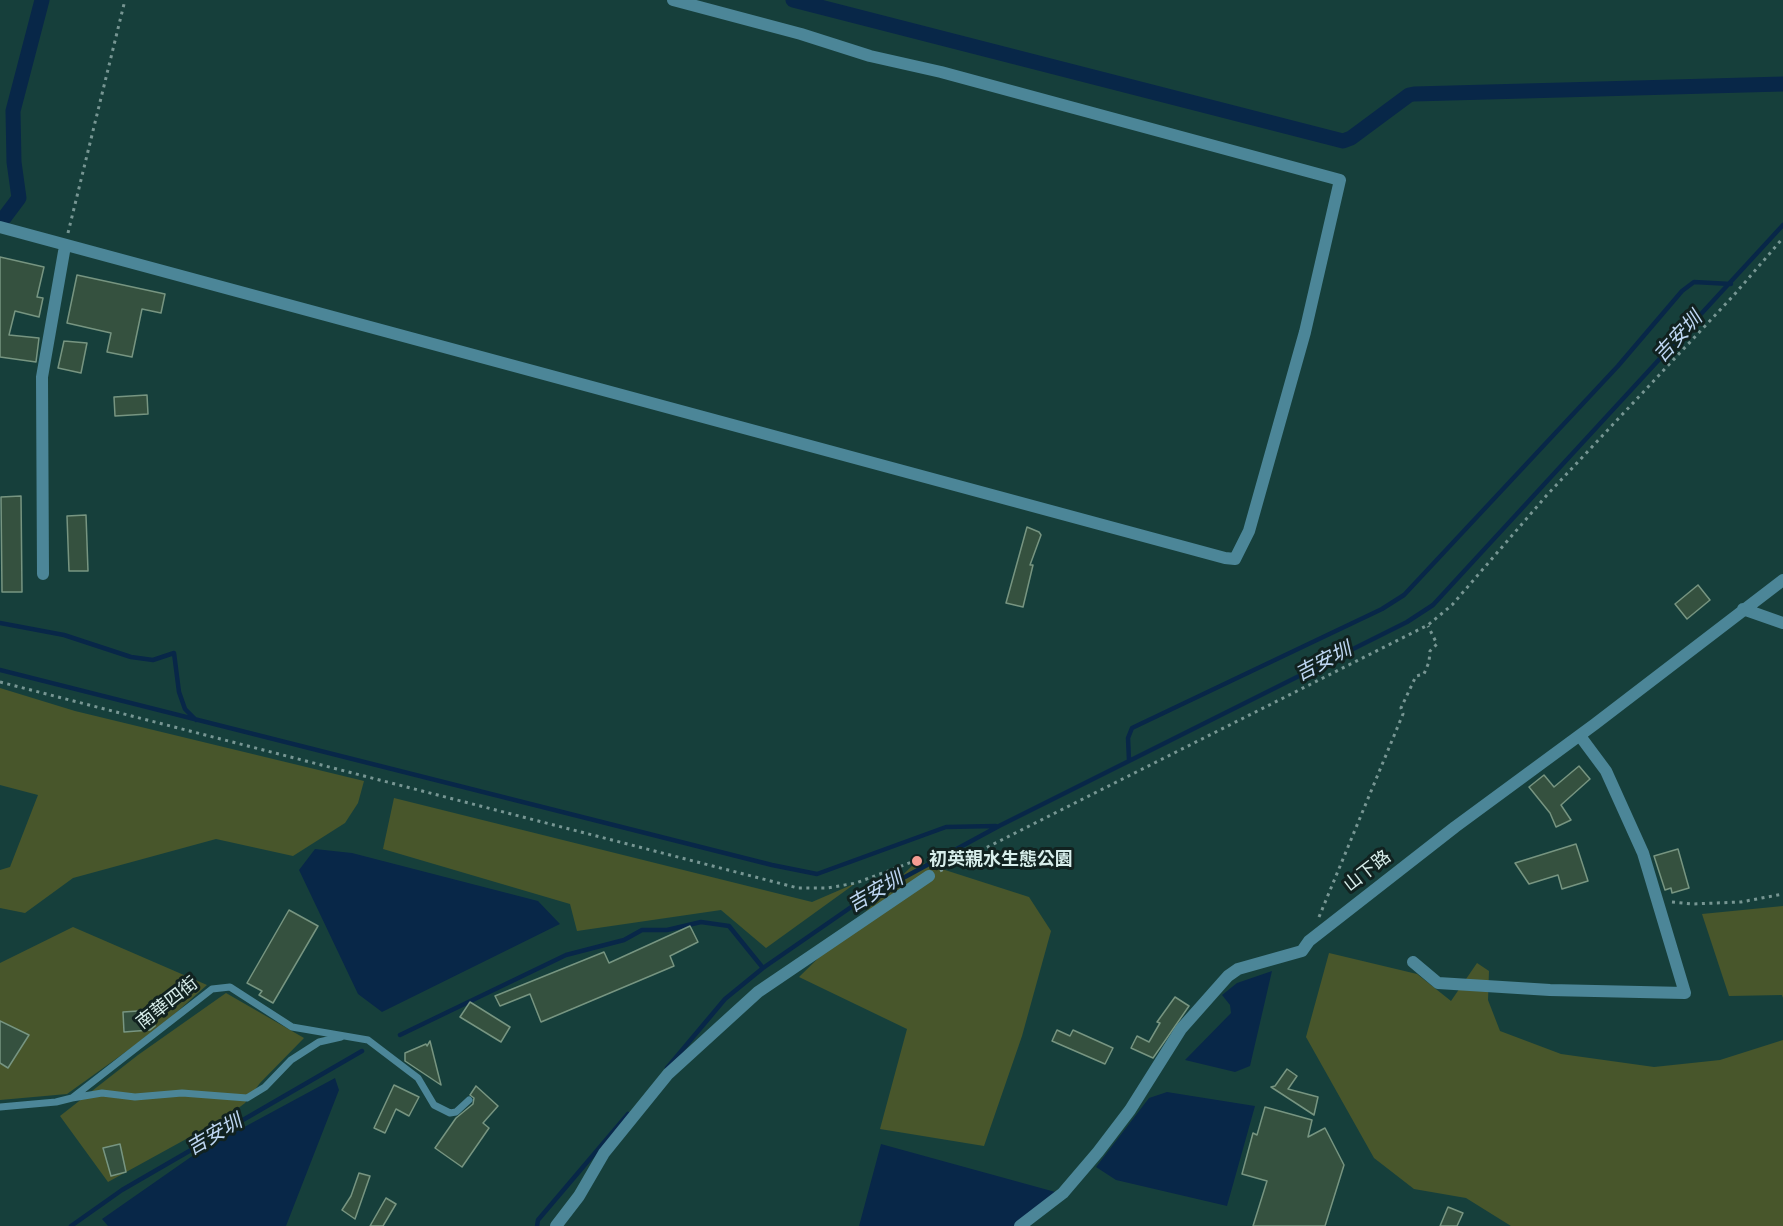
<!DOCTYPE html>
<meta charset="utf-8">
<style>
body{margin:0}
canvas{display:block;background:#163f3b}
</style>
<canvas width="1783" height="1226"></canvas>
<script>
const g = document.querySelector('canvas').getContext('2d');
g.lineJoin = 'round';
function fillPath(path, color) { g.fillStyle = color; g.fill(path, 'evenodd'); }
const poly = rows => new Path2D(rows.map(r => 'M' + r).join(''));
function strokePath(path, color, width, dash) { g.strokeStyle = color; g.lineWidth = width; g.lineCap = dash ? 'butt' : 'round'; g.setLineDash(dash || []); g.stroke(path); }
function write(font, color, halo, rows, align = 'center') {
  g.font = font + ' Jost,"Noto Sans TC",sans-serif'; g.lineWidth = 6; g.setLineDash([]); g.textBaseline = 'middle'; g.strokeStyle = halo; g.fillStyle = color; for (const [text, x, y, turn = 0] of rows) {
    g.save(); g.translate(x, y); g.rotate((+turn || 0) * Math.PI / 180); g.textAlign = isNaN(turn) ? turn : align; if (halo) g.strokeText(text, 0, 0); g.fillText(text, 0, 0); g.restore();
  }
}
fillPath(poly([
 [0,688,75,711,364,781,358,803,345,823,293,856,216,839,73,878,25,913,0,908,0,870,10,867,38,795,0,785],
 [394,798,812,902,856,883,766,948,721,910,577,931,570,904,383,849],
 [917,861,1029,897,1051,931,1022,1036,984,1146,880,1129,907,1029,799,977],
 [1783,906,1783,998,1782,995,1729,996,1702,914],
 [73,927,207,985,159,1028,67,1094,0,1100,0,963],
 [1329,953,1417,974,1451,1001,1477,963,1489,971,1488,1000,1500,1031,1561,1054,1654,1067,1720,1060,1783,1040,1783,1226,1511,1226,1466,1198,1414,1189,1374,1158,1306,1037],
 [226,993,304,1038,260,1083,245,1103,228,1116,108,1182,60,1116,138,1055]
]), '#48562b');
fillPath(poly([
 [315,849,352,853,538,901,560,924,382,1012,358,994,299,870],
 [1272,971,1250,1066,1235,1072,1185,1060,1231,1013,1230,1005,1222,995,1237,983],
 [335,1078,339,1090,286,1226,108,1226,102,1219,198,1152],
 [1167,1092,1255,1106,1227,1206,1116,1180,1096,1167,1149,1098],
 [881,1144,1059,1193,1015,1226,859,1226]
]), '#082748');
strokePath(poly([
 [0,623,64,635,131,657,153,660,174,653,179,692,185,709,196,720],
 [0,670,772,865,817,874,946,827,996,826],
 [1129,760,1128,738,1132,728,1382,609,1404,595,1618,366,1682,291,1694,282,1731,284],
 [400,1035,566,955,624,940,642,930,667,930,701,922,729,926,763,968],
 [667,1068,725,999,763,968,857,903,999,826,1407,622,1433,605,1783,225],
 [71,1226,122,1190,362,1051],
 [537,1226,538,1220,628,1114]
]), '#082748', 4.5);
strokePath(poly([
 [793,0,1343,141,1351,138,1409,95,1414,94,1783,84],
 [4,218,19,198,14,162,13,111,42,0]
]), '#082748', 15);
const building = poly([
 [0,257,44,267,37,297,43,298,39,317,15,311,9,335,39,338,36,362,0,357,0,257],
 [77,275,165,294,161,313,142,309,132,357,107,352,111,333,67,323,77,275],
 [64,341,87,343,81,373,58,368,64,341],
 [147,395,148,414,115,416,114,397,147,395],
 [21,496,22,592,2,592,1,497,21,496],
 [86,515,88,571,69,571,67,516,86,515],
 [1027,527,1039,532,1041,535,1030,565,1033,565,1023,607,1006,603,1027,527],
 [1698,585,1710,600,1687,619,1675,604,1698,585],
 [1579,766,1590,779,1561,805,1571,820,1556,827,1550,813,1529,787,1544,775,1554,787,1579,766],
 [1576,844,1588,881,1562,889,1558,875,1529,884,1515,863,1576,844],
 [1678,849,1689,888,1672,893,1671,888,1665,890,1654,856,1678,849],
 [289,910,318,926,273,1003,259,995,262,991,247,983,289,910],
 [690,926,698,942,670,956,674,966,541,1022,530,994,500,1006,495,996,604,952,609,963,690,926],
 [1175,997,1189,1006,1153,1058,1131,1048,1137,1036,1149,1042,1160,1023,1157,1022,1175,997],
 [470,1002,510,1027,501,1042,460,1017,470,1002],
 [154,1010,155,1026,150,1030,124,1032,123,1012,154,1010],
 [0,1021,29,1035,8,1068,0,1063,0,1021],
 [1057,1030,1070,1036,1073,1030,1113,1048,1105,1064,1052,1041,1057,1030],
 [430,1041,441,1085,405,1061,405,1053,426,1044,427,1046,430,1041],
 [1287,1069,1297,1076,1288,1089,1318,1097,1314,1115,1271,1087,1275,1086,1287,1069],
 [394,1085,419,1097,409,1116,396,1109,385,1133,374,1128,394,1085],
 [476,1086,498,1106,483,1123,489,1128,462,1167,435,1148,456,1118,473,1104,474,1098,470,1095,476,1086],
 [1265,1107,1312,1120,1308,1137,1325,1128,1344,1165,1325,1226,1253,1226,1267,1181,1242,1174,1253,1133,1257,1135,1265,1107],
 [120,1144,126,1172,111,1176,103,1148,120,1144],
 [359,1173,370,1176,355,1219,342,1210,351,1196,359,1173],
 [386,1198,396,1204,383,1226,370,1226,386,1198],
 [1448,1207,1463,1213,1457,1226,1440,1226,1448,1207]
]);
fillPath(building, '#35513f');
strokePath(building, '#779581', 1.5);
strokePath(poly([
 [68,233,125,0],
 [0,682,798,888,827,888,856,883,920,859,923,866],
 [940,871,1428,625,1452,605,1547,495,1734,295,1783,238],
 [1672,902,1692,904,1741,902,1783,894],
 [1319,917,1403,714,1401,708,1416,676,1424,674,1429,662,1430,651,1437,644,1428,626]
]), '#779693', 3, [3, 4.5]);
strokePath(poly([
 [72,1098,102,1093,135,1097,182,1093,247,1098,265,1087,291,1060,319,1042,341,1037],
 [0,1107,56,1102,72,1098,212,989,230,987,292,1027,368,1040,418,1078,434,1105,450,1113,456,1112,469,1100]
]), '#4c8698', 7);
strokePath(poly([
 [0,227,1225,558,1235,559,1249,531,1305,332,1340,180,941,72,870,56,801,34,673,0],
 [43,574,42,377,65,246],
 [1743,609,1783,623],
 [1413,962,1438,983,1550,990,1685,993,1643,853,1606,771,1580,736],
 [556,1226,579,1196,604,1153,668,1074,758,992,929,876],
 [1020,1226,1063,1193,1098,1152,1130,1110,1181,1029,1228,976,1238,969,1302,951,1309,941,1455,827,1595,724,1783,580]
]), '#4c8698', 12);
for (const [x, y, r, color] of [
 [917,861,6,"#f59c92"]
]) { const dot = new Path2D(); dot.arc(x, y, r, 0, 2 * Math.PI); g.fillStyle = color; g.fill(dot); strokePath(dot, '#112220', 2); }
write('bold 18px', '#d8eeeb', '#112220', [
 ["初英親水生態公園",929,861]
], 'left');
write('18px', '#d8eeeb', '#112220', [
 ["山下路",1368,872,-38],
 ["南華四街",168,1004,-38]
]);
write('italic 20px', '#bed6f2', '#112220', [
 ["吉安圳",1679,338,-47],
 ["吉安圳",1324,663,-27],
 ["吉安圳",876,893,-30],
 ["吉安圳",215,1136,-30]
]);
</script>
